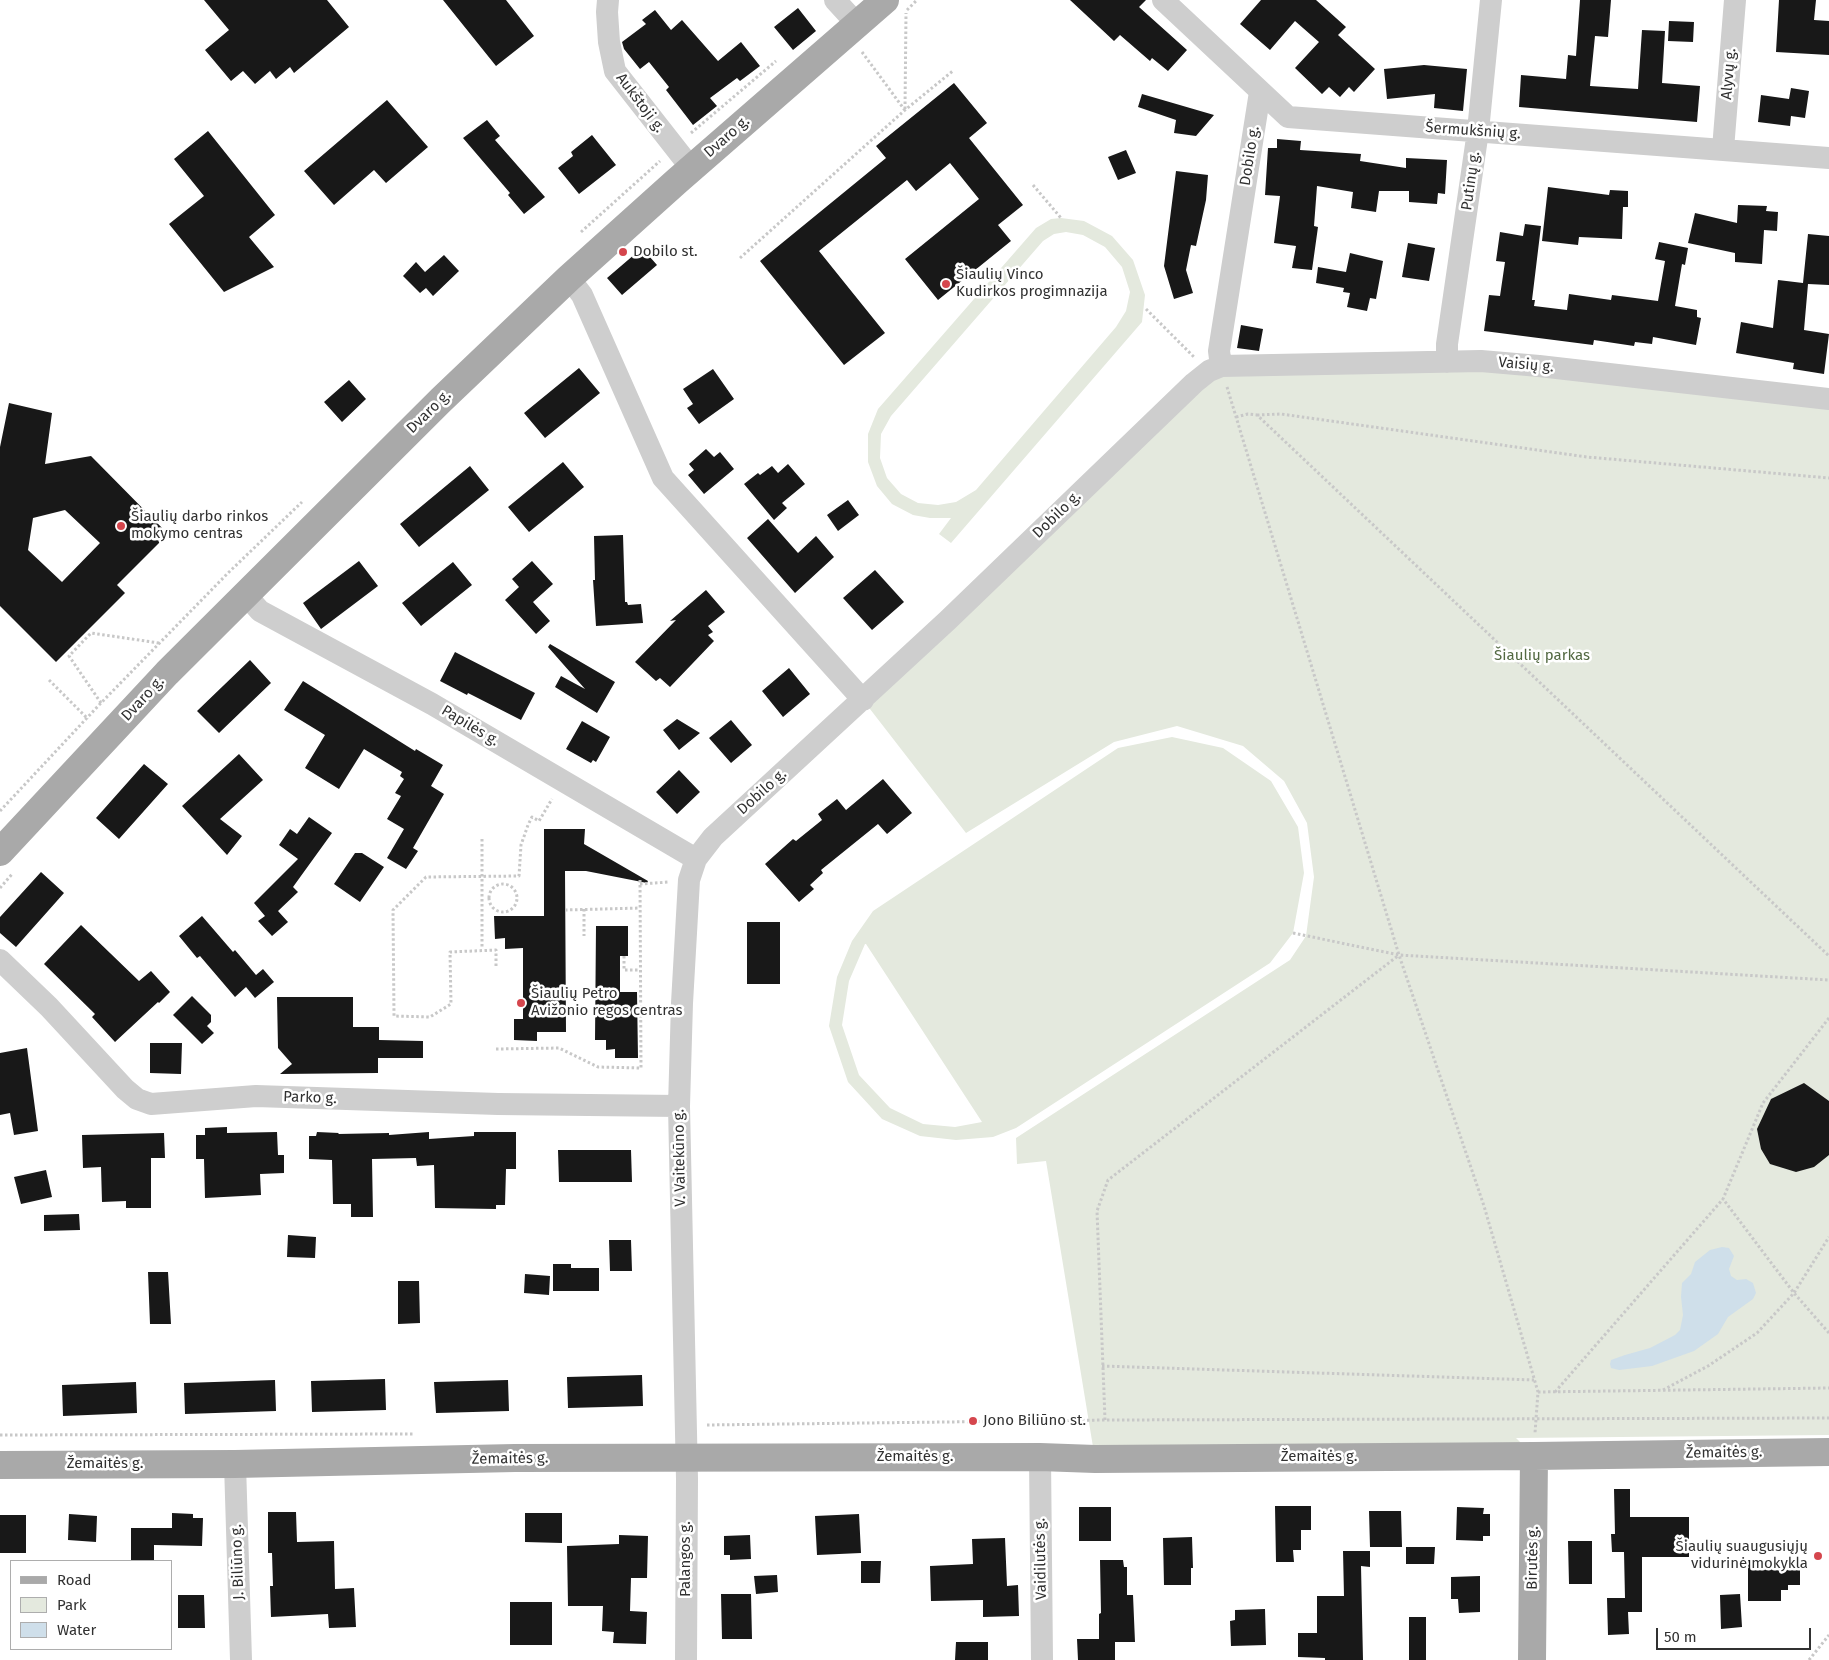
<!DOCTYPE html>
<meta charset="utf-8">
<style>
body{margin:0}
#map{position:relative;width:1829px;height:1660px;overflow:hidden;background:#fff;font-family:"Fira Sans",sans-serif}
canvas{display:block}
.legend{position:absolute;left:10px;top:1560px;width:162px;height:90px;box-sizing:border-box;background:#fff;border:1px solid #adadad;margin:0;padding:6px 9px;list-style:none;font-size:15px;color:#313131}
.legend li{display:flex;align-items:center;gap:10px;height:25px}
.legend b{width:25px;border:1px solid #adadad}
.scale{position:absolute;left:1656px;top:1628px;width:155px;height:22px;box-sizing:border-box;border:2px solid #313131;border-top:0;padding-left:6px;font-size:15px;line-height:18px;white-space:nowrap;color:#313131;-webkit-text-stroke:4px #fff;paint-order:stroke}
</style>
<div id="map">
<canvas width="1829" height="1660"></canvas>
<ul class="legend">
<li><b style="height:6px;background:#a9a9a9"></b>Road</li>
<li><b style="height:14px;background:#e4e9de"></b>Park</li>
<li><b style="height:14px;background:#cfdfea"></b>Water</li>
</ul>
<div class="scale">50 m</div>
</div>
<script>
const g = document.querySelector('canvas').getContext('2d');
g.lineJoin = 'round';
function fillPath(path, color) { g.fillStyle = color; g.fill(path, 'evenodd'); }
const poly = rows => new Path2D(rows.map(r => 'M' + r).join(''));
function strokePath(path, color, width, dash) { g.strokeStyle = color; g.lineWidth = width; g.lineCap = dash ? 'butt' : 'round'; g.setLineDash(dash || []); g.stroke(path); }
function write(font, color, halo, rows, align = 'center') {
  g.font = font + ' "Fira Sans",sans-serif'; g.lineWidth = 5; g.setLineDash([]); g.textBaseline = 'middle'; g.strokeStyle = halo; g.fillStyle = color; for (const [text, x, y, turn = 0] of rows) {
    g.save(); g.translate(x, y); g.rotate((+turn || 0) * Math.PI / 180); g.textAlign = isNaN(turn) ? turn : align; if (halo) g.strokeText(text, 0, 0); g.fillText(text, 0, 0); g.restore();
  }
}
fillPath(poly([
 [1061,218,1084,221,1112,236,1133,260,1145,295,1142,322,951,543,939,534,951,518,930,518,913,515,892,504,877,486,868,462,868,434,878,409,1036,228,1051,219],
 [1066,232,1083,235,1105,247,1122,267,1130,292,1126,311,1116,327,976,490,956,502,938,505,918,503,901,494,887,478,880,458,881,434,891,416,1043,241,1054,234],
 [1481,361,1829,399,1829,1435,1516,1438,1534,1456,1095,1459,1046,1161,1017,1164,1016,1138,1290,960,1306,936,1314,877,1307,823,1284,781,1243,746,1177,726,1114,742,966,833,863,700,1209,371],
 [1172,737,1223,748,1271,781,1298,827,1304,873,1293,933,1270,963,1016,1128,993,1137,956,1140,920,1136,882,1119,848,1082,829,1026,837,977,852,941,873,911,1118,748],
 [865,944,866,944,982,1122,955,1127,923,1124,890,1108,859,1075,842,1025,849,981]
]), '#e4e9de');
fillPath(poly([
 [1722,1247,1729,1248,1734,1256,1729,1269,1731,1276,1737,1280,1746,1279,1753,1283,1756,1293,1753,1299,1728,1317,1718,1334,1694,1351,1652,1366,1619,1370,1611,1368,1610,1364,1611,1360,1625,1355,1650,1348,1675,1335,1680,1330,1683,1315,1681,1297,1682,1283,1691,1274,1695,1262,1710,1250]
]), '#cfdfea');
fillPath(poly([
 [204,0,327,0,349,27,294,73,290,67,276,79,270,71,255,84,243,71,231,81,205,50,229,30],
 [443,0,506,0,534,36,496,66],
 [1070,0,1146,0,1139,7,1187,50,1168,71,1152,58,1150,61,1120,35,1114,41],
 [1261,0,1316,0,1346,27,1338,35,1375,69,1354,92,1349,87,1340,97,1329,87,1322,94,1295,68,1319,42,1295,21,1270,50,1240,24],
 [1580,0,1611,0,1608,37,1595,36,1590,86,1638,89,1642,30,1665,31,1662,83,1700,86,1697,122,1519,107,1521,75,1566,79,1568,55,1576,56],
 [1779,0,1816,0,1814,20,1829,21,1829,55,1776,52],
 [798,8,816,31,793,50,774,27],
 [655,10,671,30,682,20,718,61,741,42,760,66,740,81,737,78,710,98,717,106,693,125,666,90,669,87,649,62,640,69,624,49,622,42,646,24,642,20],
 [1669,21,1694,22,1693,42,1668,41],
 [1424,65,1467,69,1463,111,1434,108,1435,94,1387,99,1384,69],
 [954,83,987,123,969,138,1023,205,998,225,1011,241,938,300,905,259,979,199,950,163,916,191,907,180,819,251,885,333,844,365,760,261,886,158,876,146],
 [1791,88,1809,91,1805,118,1791,116,1790,126,1758,122,1761,95,1789,99],
 [1142,94,1214,115,1196,136,1174,133,1176,120,1138,107],
 [387,100,428,147,386,183,374,170,334,205,304,171],
 [487,120,500,136,495,140,545,197,524,214,508,195,510,193,463,138],
 [208,131,275,215,249,237,274,267,224,292,169,224,204,196,174,159],
 [592,135,616,165,579,194,558,168,573,156,571,152],
 [1277,139,1301,141,1300,150,1361,154,1360,161,1406,168,1406,158,1447,160,1445,194,1438,193,1437,204,1409,202,1409,191,1379,191,1376,212,1351,208,1353,192,1317,186,1314,226,1318,227,1312,270,1292,268,1296,246,1274,243,1280,196,1265,195,1268,148,1277,148],
 [1126,150,1136,173,1118,180,1108,157],
 [1176,171,1208,175,1206,200,1196,246,1191,245,1186,270,1193,293,1174,299,1164,266],
 [1548,187,1609,195,1610,190,1628,191,1628,207,1623,207,1622,239,1579,237,1578,245,1542,241],
 [1738,205,1767,206,1766,211,1778,212,1777,231,1764,230,1762,264,1735,262,1735,253,1688,243,1695,213,1737,223],
 [1525,224,1541,226,1532,300,1535,300,1534,306,1567,310,1569,294,1611,300,1612,295,1658,301,1665,261,1655,259,1659,242,1688,248,1685,265,1682,264,1675,306,1697,310,1697,317,1701,318,1696,345,1653,337,1652,344,1635,342,1634,346,1594,340,1593,345,1484,331,1489,295,1500,296,1505,262,1496,261,1500,232,1523,236],
 [1808,234,1829,236,1829,285,1808,284,1804,330,1829,334,1824,374,1793,369,1794,363,1736,353,1741,322,1773,328,1778,280,1803,283],
 [1408,243,1435,248,1429,281,1402,277],
 [642,248,657,265,622,295,607,278],
 [1350,253,1383,261,1376,299,1370,298,1367,311,1347,307,1350,293,1343,292,1344,288,1316,283,1318,267,1346,272],
 [444,255,459,271,433,296,426,288,420,293,403,276,416,262,425,272],
 [1241,325,1263,329,1259,351,1237,348],
 [579,368,600,393,545,438,524,413],
 [713,369,734,399,699,424,687,408,693,404,683,389],
 [349,380,366,399,342,422,324,402],
 [9,403,52,413,45,464,91,456,168,534,117,585,125,593,56,662,0,606,0,447],
 [65,510,100,543,62,582,28,550,33,518],
 [706,449,714,457,720,452,734,469,704,494,688,475,694,470,689,464],
 [563,462,584,487,529,532,508,507],
 [788,464,805,484,782,503,787,508,774,520,744,484,758,473,760,475,772,466,778,473],
 [470,466,489,490,419,547,400,524],
 [848,500,859,515,838,531,827,515],
 [768,519,798,553,816,536,834,557,795,593,747,538],
 [623,535,625,602,627,602,628,605,641,604,643,623,596,626,593,580,595,580,594,536],
 [359,561,378,586,321,629,303,603],
 [532,561,553,584,533,602,550,621,536,634,505,600,519,587,512,579],
 [453,562,472,585,421,626,402,603],
 [875,570,904,602,872,630,843,598],
 [706,590,725,612,708,626,713,632,708,635,714,641,670,687,660,678,656,681,635,662,676,620,670,621],
 [550,644,615,682,597,713,555,687,561,676,585,689,548,647],
 [455,652,535,693,521,720,468,693,467,695,440,681],
 [250,660,271,683,219,733,197,711],
 [789,668,810,694,783,717,762,691],
 [303,681,415,751,416,749,443,765,431,786,444,794,413,848,418,851,406,869,387,858,404,829,387,819,401,796,395,793,404,779,400,776,402,772,364,749,339,789,305,768,325,735,284,710],
 [677,719,700,733,679,750,663,730],
 [731,720,752,745,731,763,709,738],
 [582,721,610,737,596,762,593,760,591,763,566,749],
 [239,754,263,780,220,819,242,836,227,855,182,806],
 [144,764,168,784,119,839,96,818],
 [679,770,700,792,677,814,656,792],
 [883,779,912,813,887,834,878,824,821,870,823,873,810,885,814,889,799,902,765,864,793,839,796,841,822,820,818,814,837,799,846,810],
 [309,817,332,833,293,887,298,892,278,911,288,922,272,936,258,921,265,916,254,903,298,859,279,845,290,829,297,834],
 [544,829,585,829,584,844,648,881,647,883,586,871,565,871,566,1032,537,1032,537,1041,514,1040,514,1019,523,1019,523,948,505,949,505,938,495,939,494,916,544,916],
 [355,853,362,853,384,867,360,902,334,884],
 [41,872,64,893,16,947,0,933,0,917],
 [202,916,233,952,235,950,256,975,263,969,274,982,255,998,246,987,235,997,200,956,197,958,179,936],
 [747,922,780,922,780,984,747,984],
 [81,925,139,981,151,971,170,992,159,1003,158,1002,115,1042,92,1017,95,1014,44,964],
 [596,926,628,926,628,956,620,956,620,992,637,992,638,1058,615,1058,615,1049,606,1050,606,1040,595,1040],
 [192,996,211,1015,211,1022,207,1026,214,1033,202,1044,173,1015],
 [277,997,353,997,353,1027,379,1027,379,1040,423,1041,423,1058,378,1058,378,1073,280,1074,292,1064,278,1048],
 [150,1043,182,1043,181,1074,150,1073],
 [27,1048,38,1131,14,1135,10,1113,0,1115,0,1053],
 [1804,1083,1829,1101,1829,1155,1814,1167,1796,1172,1770,1164,1761,1149,1757,1129,1771,1099],
 [227,1127,227,1133,277,1132,278,1155,284,1155,284,1173,260,1174,261,1195,205,1198,204,1159,196,1159,196,1135,205,1135,205,1128],
 [317,1132,339,1133,338,1134,389,1133,389,1135,429,1132,429,1139,474,1136,474,1132,516,1132,516,1169,506,1169,505,1205,496,1205,496,1209,435,1208,434,1165,417,1166,416,1158,372,1159,373,1217,351,1217,351,1204,333,1204,332,1160,309,1159,309,1136,316,1136],
 [164,1133,165,1158,151,1158,151,1208,126,1208,126,1201,102,1202,101,1167,83,1168,82,1135],
 [558,1150,631,1150,632,1182,559,1182],
 [46,1170,52,1197,21,1204,14,1177],
 [79,1214,80,1230,44,1231,44,1215],
 [288,1235,316,1237,315,1258,287,1257],
 [609,1240,631,1240,632,1271,610,1271],
 [553,1264,571,1264,571,1268,599,1268,599,1291,553,1291],
 [148,1272,168,1272,171,1324,150,1324],
 [525,1274,550,1276,549,1295,524,1293],
 [398,1281,419,1281,420,1323,398,1324],
 [642,1375,643,1406,568,1408,567,1377],
 [385,1379,386,1410,312,1412,311,1381],
 [275,1380,276,1411,185,1414,184,1383],
 [508,1380,509,1411,436,1413,434,1382],
 [136,1382,137,1413,63,1416,62,1385],
 [1614,1489,1630,1489,1630,1517,1689,1517,1689,1557,1642,1557,1642,1612,1628,1612,1629,1634,1608,1635,1607,1598,1625,1598,1624,1552,1612,1552,1611,1534,1615,1534],
 [1275,1506,1311,1506,1311,1530,1301,1530,1301,1550,1293,1550,1294,1562,1276,1562],
 [1079,1507,1111,1507,1111,1541,1079,1541],
 [1457,1507,1484,1508,1483,1514,1490,1514,1490,1536,1483,1536,1483,1541,1456,1540],
 [1369,1511,1401,1511,1402,1547,1370,1547],
 [268,1512,296,1512,297,1542,334,1541,335,1589,354,1588,356,1627,329,1628,328,1614,271,1617,270,1586,273,1586,272,1553,268,1553],
 [172,1513,193,1514,193,1518,203,1518,202,1546,154,1545,154,1561,131,1561,131,1528,172,1528],
 [525,1513,562,1513,562,1543,525,1542],
 [69,1514,97,1516,96,1542,68,1540],
 [859,1514,861,1553,817,1555,815,1516],
 [0,1515,26,1515,26,1553,0,1553],
 [619,1535,648,1536,647,1578,631,1578,630,1611,647,1612,646,1644,613,1643,614,1632,602,1631,603,1606,568,1606,567,1546,619,1544],
 [750,1535,751,1559,730,1560,730,1555,724,1555,724,1536],
 [1192,1537,1193,1568,1191,1568,1191,1585,1164,1585,1163,1538],
 [1005,1538,1007,1586,1018,1585,1019,1616,983,1617,983,1600,931,1601,930,1566,973,1564,972,1539],
 [1568,1541,1592,1541,1592,1584,1569,1584],
 [1406,1547,1435,1547,1434,1564,1406,1564],
 [1343,1551,1370,1551,1370,1567,1361,1566,1363,1660,1325,1660,1325,1658,1298,1657,1298,1633,1317,1633,1317,1596,1344,1596],
 [1100,1560,1123,1560,1124,1567,1127,1567,1127,1595,1133,1595,1135,1642,1115,1642,1115,1660,1078,1660,1077,1639,1099,1639,1099,1614,1101,1613],
 [1748,1560,1800,1561,1800,1585,1788,1585,1788,1590,1781,1590,1781,1601,1748,1601],
 [861,1561,881,1561,880,1583,861,1583],
 [777,1575,778,1592,756,1594,754,1576],
 [1480,1576,1480,1612,1459,1613,1458,1599,1451,1599,1451,1577],
 [721,1594,751,1594,752,1639,722,1639],
 [1740,1594,1742,1627,1721,1629,1720,1595],
 [178,1595,204,1595,205,1628,178,1628],
 [510,1602,552,1602,552,1645,510,1645],
 [1265,1609,1266,1645,1231,1646,1230,1621,1235,1620,1235,1610],
 [1409,1617,1426,1617,1426,1660,1409,1660],
 [956,1642,988,1642,988,1660,955,1660]
]), '#181818');
strokePath(poly([
 [907,10,917,0],
 [862,52,904,109],
 [905,109,906,13],
 [691,133,776,61],
 [1033,185,1061,218],
 [581,232,660,161],
 [740,258,905,110,954,70],
 [1146,309,1194,357],
 [1227,387,1399,955,1484,1206,1538,1392,1535,1433],
 [1257,415,1281,414,1587,457,1829,478],
 [1236,417,1248,414,1257,415,1829,956],
 [49,680,88,719],
 [101,703,69,656,91,633,159,643],
 [0,811,100,704,228,573,302,502],
 [482,839,482,949],
 '489 898a14 14 0 1 1 28 0a14 14 0 1 1-28 0Z',
 [640,884,669,882],
 [0,888,13,873],
 [584,909,584,936],
 [565,910,640,908],
 [1293,933,1399,955,1829,980],
 [624,956,624,970,640,970],
 [496,966,496,950,450,952,451,1004,430,1017,394,1016,393,910,426,877,519,876,521,845,528,825,532,817,539,821,552,799],
 [640,1012,662,1012],
 [1829,1018,1763,1103,1723,1199,1794,1293,1829,1333],
 [496,1049,559,1048,598,1067,641,1068,640,879],
 [1102,1366,1534,1380],
 [1663,1390,1708,1366,1757,1333,1794,1293,1829,1237],
 [1538,1392,1829,1388],
 [1555,1392,1723,1199],
 [1105,1420,1097,1211,1108,1180,1399,955],
 [707,1425,1105,1420,1829,1418],
 [0,1435,413,1434],
 [1809,1660,1829,1635]
]), '#c8c8c8', 3, [2.5, 2.5]);
strokePath(poly([
 [608,0,607,12,609,42,615,71,691,168],
 [835,0,857,24],
 [1163,0,1288,117,1829,158],
 [1723,149,1735,0],
 [569,278,582,295,663,478,863,700],
 [1447,362,1447,344,1478,131,1491,0],
 [1221,366,1219,351,1260,92],
 [245,594,260,611,432,704,696,859],
 [0,960,49,1007,125,1089,137,1099,151,1104,256,1096,498,1104,679,1106],
 [1040,1457,1042,1660],
 [235,1464,241,1660],
 [686,1660,687,1479,679,1106,682,1003,689,880,696,859,713,837,948,620,1194,383,1209,371,1221,366,1481,361,1539,366,1829,399]
]), '#cecece', 22);
strokePath(poly([
 [0,852,167,673,441,400,569,278,677,181,885,0],
 [0,1465,235,1464,515,1458,1040,1457,1095,1459,1534,1456,1829,1452],
 [1532,1660,1534,1456]
]), '#a9a9a9', 28);
for (const [x, y, r, color] of [
 [623,252,5,"#d5464d"],
 [946,284,5,"#d5464d"],
 [121,526,5,"#d5464d"],
 [521,1003,5,"#d5464d"],
 [973,1421,5,"#d5464d"],
 [1818,1556,5,"#d5464d"]
]) { const dot = new Path2D(); dot.arc(x, y, r, 0, 2 * Math.PI); g.fillStyle = color; g.fill(dot); strokePath(dot, '#fff', 2); }
write('15px', '#313131', '#fff', [
 ["Alyvų g.",1729,74,-85],
 ["Aukštoji g.",640,103,53],
 ["Šermukšnių g.",1473,131,4],
 ["Dvaro g.",727,137,-41],
 ["Dobilo g.",1250,156,-81],
 ["Putinų g.",1471,181,-82],
 ["Vaisių g.",1526,365,5],
 ["Dvaro g.",429,412,-44],
 ["Dobilo g.",1057,515,-44],
 ["Dvaro g.",143,699,-47],
 ["Papilės g.",470,726,31],
 ["Dobilo g.",762,792,-42],
 ["Parko g.",310,1098,2],
 ["V. Vaitekūno g.",680,1158,-91],
 ["Žemaitės g.",1724,1453,-1],
 ["Žemaitės g.",915,1457],
 ["Žemaitės g.",1319,1457],
 ["Žemaitės g.",510,1459,-1],
 ["Žemaitės g.",105,1464],
 ["Birutės g.",1533,1558,-89],
 ["Palangos g.",686,1559,-90],
 ["Vaidilutės g.",1041,1559,-91],
 ["J. Biliūno g.",238,1562,-92]
]);
write('15px', '#313131', '#fff', [
 ["Dobilo st.",633,252],
 ["Šiaulių Vinco",956,275],
 ["Kudirkos progimnazija",956,292],
 ["Šiaulių darbo rinkos",131,517],
 ["mokymo centras",131,534],
 ["Šiaulių Petro",531,994],
 ["Avižonio regos centras",531,1011],
 ["Jono Biliūno st.",983,1421],
 ["Šiaulių suaugusiųjų",1808,1547,"right"],
 ["vidurinė mokykla",1808,1564,"right"]
], 'left');
write('15px', '#536942', '#fff', [
 ["Šiaulių parkas",1542,656]
]);
</script>
